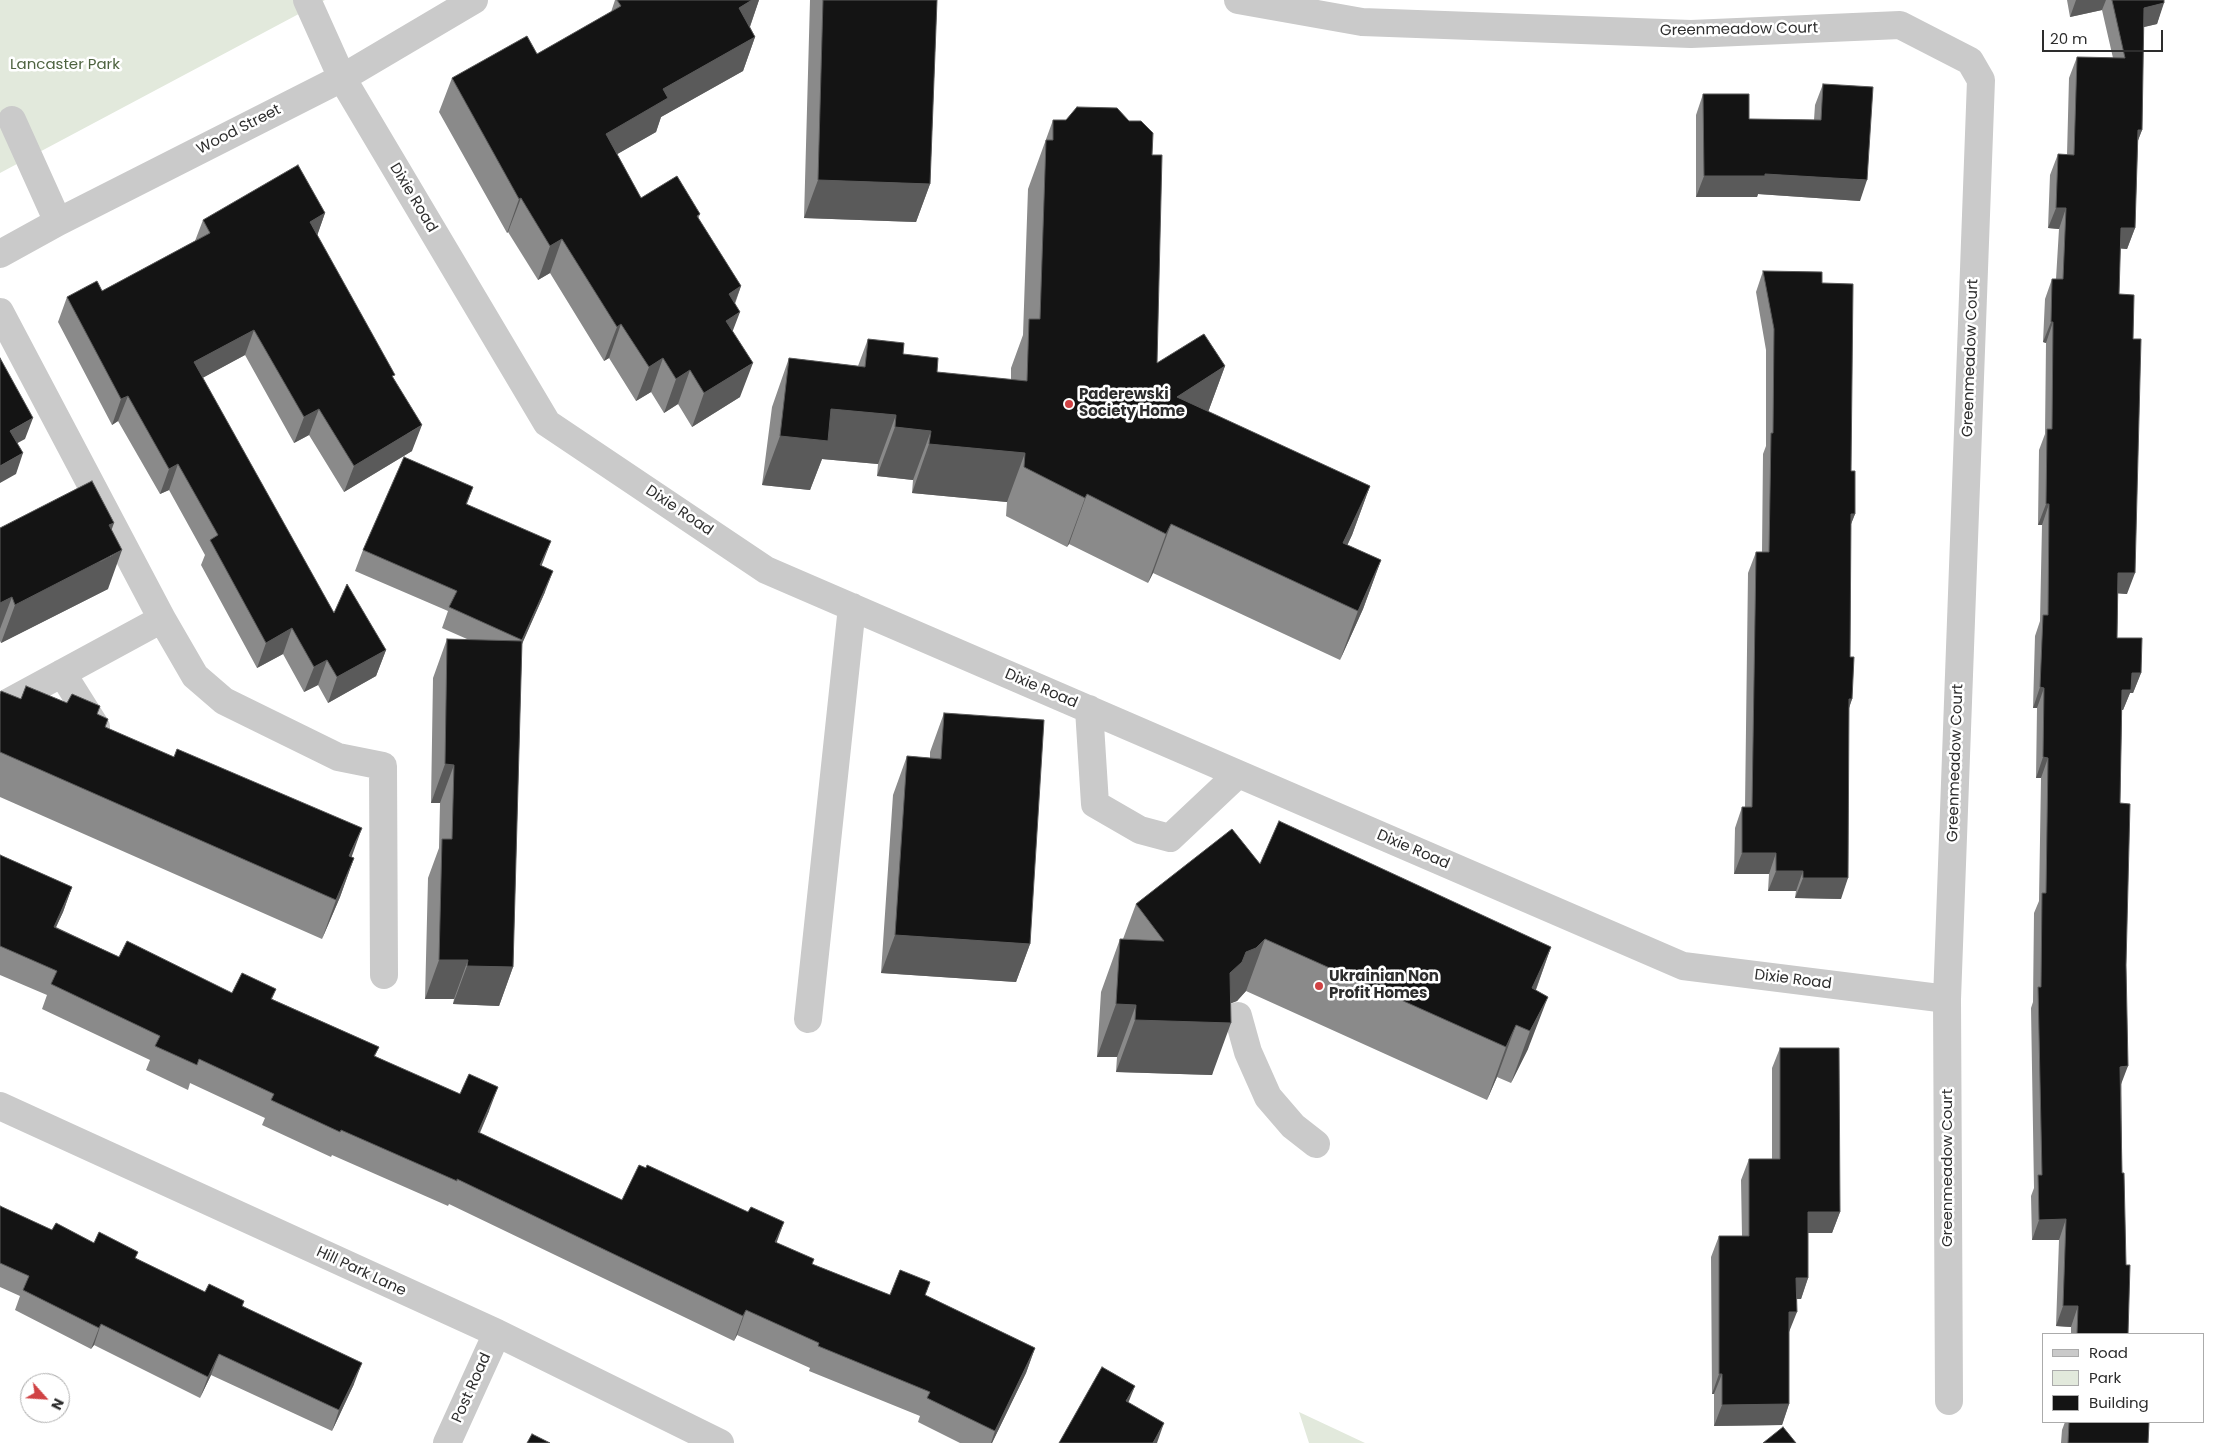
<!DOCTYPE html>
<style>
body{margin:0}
#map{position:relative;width:2224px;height:1443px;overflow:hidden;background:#fff;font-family:Poppins,sans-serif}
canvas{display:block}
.legend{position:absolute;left:2042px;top:1333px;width:162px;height:90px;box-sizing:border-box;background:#fff;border:1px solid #ababab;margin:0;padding:6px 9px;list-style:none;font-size:15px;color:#2d2d2d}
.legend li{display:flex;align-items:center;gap:10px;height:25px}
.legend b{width:25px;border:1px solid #ababab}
.north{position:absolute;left:20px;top:1373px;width:50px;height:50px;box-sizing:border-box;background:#fff;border:1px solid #ababab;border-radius:50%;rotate:116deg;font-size:14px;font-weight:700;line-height:20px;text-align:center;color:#2d2d2d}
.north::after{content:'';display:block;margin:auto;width:18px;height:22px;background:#d04244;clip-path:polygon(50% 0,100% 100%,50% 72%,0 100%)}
.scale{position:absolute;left:2042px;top:30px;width:121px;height:22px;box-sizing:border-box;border:2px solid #2d2d2d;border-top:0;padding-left:6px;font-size:15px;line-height:18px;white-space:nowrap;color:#2d2d2d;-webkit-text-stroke:4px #fff;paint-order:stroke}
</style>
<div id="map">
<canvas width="2224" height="1443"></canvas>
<ul class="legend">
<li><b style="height:6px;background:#cacaca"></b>Road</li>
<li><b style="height:14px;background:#e2e9dc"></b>Park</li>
<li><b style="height:14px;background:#141414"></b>Building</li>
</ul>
<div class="north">N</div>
<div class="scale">20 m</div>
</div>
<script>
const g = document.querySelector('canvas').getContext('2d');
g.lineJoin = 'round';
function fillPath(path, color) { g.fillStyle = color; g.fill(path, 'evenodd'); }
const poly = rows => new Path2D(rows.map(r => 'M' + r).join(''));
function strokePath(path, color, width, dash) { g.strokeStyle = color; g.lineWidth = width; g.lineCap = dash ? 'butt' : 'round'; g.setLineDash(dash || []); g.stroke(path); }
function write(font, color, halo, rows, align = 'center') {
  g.font = font + ' Poppins,sans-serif'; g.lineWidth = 5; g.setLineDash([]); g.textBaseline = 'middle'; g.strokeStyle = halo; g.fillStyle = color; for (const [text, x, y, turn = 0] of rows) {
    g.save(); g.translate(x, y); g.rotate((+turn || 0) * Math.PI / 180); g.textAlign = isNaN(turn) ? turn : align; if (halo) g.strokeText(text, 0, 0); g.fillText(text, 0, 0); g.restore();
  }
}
fillPath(poly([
 [0,0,325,0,0,173],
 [1299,1412,1365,1443,1309,1443]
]), '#e2e9dc');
strokePath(poly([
 [307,0,342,78,547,423,766,570,1683,966,1947,999],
 [1238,0,1362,22,1691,34,1900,25,1970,61,1981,80,1947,999,1949,1401],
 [12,120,58,222],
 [0,254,58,222,342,78,474,0],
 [0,312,162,619,195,676,224,701,338,757,383,766,384,975],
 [62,673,96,727],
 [0,707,162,619],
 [1089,709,1095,804,1140,830,1170,838,1238,774],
 [1238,1016,1248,1052,1268,1097,1293,1126,1316,1144],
 [808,1019,852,607],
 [0,1106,497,1333,720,1443],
 [447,1443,497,1333]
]), '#cacaca', 28);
fillPath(poly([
 [615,0,759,0,750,27,755,37,743,71,661,117,656,132,617,154,641,198,700,214,698,219,741,286,735,304,732,332,740,397,692,427,678,404,664,413,651,392,636,401,609,358,604,361,550,273,538,280,508,232,507,233,439,112,452,78,537,54,611,12],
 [810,0,937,0,930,184,916,222,804,218],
 [2067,0,2164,0,2157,24,2143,27,2142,130,2138,140,2135,228,2127,249,2120,248,2119,294,2133,339,2127,594,2118,593,2117,638,2141,673,2133,693,2130,693,2123,710,2122,710,2120,803,2122,1173,2128,1334,2071,1334,2071,1327,2056,1326,2059,1240,2032,1240,2031,1196,2034,1188,2031,1008,2033,1002,2034,913,2039,901,2041,778,2036,778,2037,708,2033,708,2035,636,2040,621,2042,525,2038,525,2039,450,2045,434,2046,343,2043,342,2045,299,2052,279,2056,279,2059,229,2048,228,2050,175,2058,154,2067,155,2069,78,2077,57,2113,58,2102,10,2070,17],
 [1823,84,1860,201,1758,194,1757,197,1696,197,1696,115,1703,94,1749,119,1814,120,1815,105],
 [1053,120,1152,155,1157,363,1225,366,1208,412,1370,486,1352,535,1347,545,1381,560,1363,609,1340,660,1153,573,1148,583,1069,544,1067,547,1006,516,1007,502,912,493,913,480,877,476,878,464,822,459,810,490,762,485,772,407,789,358,858,366,868,339,903,354,937,372,1011,380,1011,368,1023,335,1028,189],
 [325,213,317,235,394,379,412,451,344,492,309,435,294,443,245,355,202,378,334,613,386,650,376,676,328,703,318,685,304,692,283,654,257,668,201,565,205,555,169,490,160,494,118,421,112,425,58,322,67,297,102,291,195,241,203,220],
 [1763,271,1822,283,1851,471,1855,514,1851,524,1850,657,1852,699,1849,708,1841,899,1795,898,1796,891,1768,891,1769,874,1734,874,1735,828,1742,807,1745,807,1748,573,1756,552,1762,552,1763,454,1766,446,1766,350,1756,292],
 [473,487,467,504,541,566,545,592,522,643,513,967,499,1006,453,1004,454,999,425,999,428,878,439,848,440,803,431,803,433,678,447,639,467,639,442,628,448,611,355,571,363,550],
 [0,528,111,530,108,589,1,643,0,641],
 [0,694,21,699,67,703,97,714,106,727,354,858,340,897,322,939,0,797],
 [944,713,1030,944,1016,982,881,973,893,795,907,756,930,758,930,752],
 [0,855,72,887,63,912,56,927,119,957,232,993,276,989,272,999,379,1047,375,1056,489,1111,480,1133,622,1200,776,1242,812,1264,890,1295,930,1282,925,1295,1035,1348,1026,1373,992,1443,960,1443,918,1422,920,1416,809,1371,810,1368,737,1335,734,1341,449,1204,448,1206,332,1155,331,1157,262,1125,265,1118,190,1083,188,1090,146,1070,150,1060,42,1009,47,995,0,975],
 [1260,864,1551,947,1536,990,1528,1049,1511,1083,1497,1077,1487,1100,1246,991,1237,1001,1230,1003,1212,1075,1116,1072,1117,1057,1097,1057,1101,992,1120,939,1123,939,1136,904],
 [1780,1048,1840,1212,1832,1233,1808,1233,1808,1278,1801,1299,1797,1299,1789,1332,1789,1404,1782,1425,1714,1426,1714,1394,1712,1394,1711,1257,1719,1236,1742,1236,1741,1180,1749,1159,1772,1159,1772,1068],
 [0,1206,52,1230,94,1243,138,1252,135,1258,205,1292,244,1301,242,1307,354,1384,332,1431,211,1375,200,1398,94,1345,91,1349,15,1310,20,1296,0,1287],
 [2065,1422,2149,1422,2148,1443,2061,1443,2062,1430]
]), '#8a8a8a');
fillPath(poly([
 [752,0,759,0,749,29,739,8],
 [2076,0,2106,0,2102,10,2070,17],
 [2164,3,2157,24,2136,29,2144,8],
 [755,37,743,71,661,117,656,132,593,168,606,134,663,89],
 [2138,130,2142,130,2134,151],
 [1765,174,1867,180,1860,201,1758,194,1757,197,1696,197,1704,176],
 [818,180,930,184,916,222,804,218],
 [521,198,508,232,507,233,519,199],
 [2056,208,2066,208,2059,229,2048,228],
 [325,213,316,239,310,222],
 [2121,228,2135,228,2127,249,2113,248],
 [562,239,550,273,538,280,550,246],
 [741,286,729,318,740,312,727,346,713,355,729,294],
 [2051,322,2053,322,2046,343,2043,342],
 [621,324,609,358,604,361,617,327],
 [254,330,245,355,184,388,194,362],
 [663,358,651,392,636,401,649,367],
 [753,363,740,397,692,427,704,393],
 [1225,366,1207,415,1177,397],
 [690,370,678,404,664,413,676,379],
 [128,396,118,421,112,425,121,399],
 [319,409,309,435,294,443,304,417],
 [831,409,896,415,878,464,822,459,810,490,762,485,780,436],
 [33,418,25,439,3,451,10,431],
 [422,425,412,451,344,492,354,466],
 [895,427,931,431,913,480,877,476],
 [929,444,1025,453,1007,502,912,493],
 [23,453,16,474,0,483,0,466],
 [178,464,169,490,160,494,169,469],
 [1370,486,1352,535,1326,592,1343,543],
 [1087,494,1069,544,1067,547,1085,498],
 [2046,504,2049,504,2042,525,2038,525],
 [1851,514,1855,514,1847,534],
 [114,523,100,562,122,550,108,589,1,643,15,605,109,525],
 [1171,524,1153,573,1148,583,1166,534],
 [551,541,543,562,533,586,540,565],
 [1381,560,1363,609,1340,660,1358,611],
 [553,571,545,592,515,660,522,640],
 [2118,573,2135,573,2127,594,2111,593],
 [12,597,0,629,0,603],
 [292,628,283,654,257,668,266,643],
 [386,650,376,676,328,703,337,677],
 [327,660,318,685,304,692,314,667],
 [2132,673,2141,673,2133,693,2130,693,2123,710,2115,710,2122,690],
 [2040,687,2044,688,2037,708,2033,708],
 [1849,699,1852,699,1845,720],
 [2043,757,2048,758,2041,778,2036,778],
 [445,764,454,765,440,803,431,803],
 [362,828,348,867,349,856],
 [1742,853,1776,853,1769,874,1734,874],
 [354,858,340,897,322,939,336,900],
 [1776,871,1803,871,1796,891,1768,891],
 [1803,878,1848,878,1841,899,1795,898],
 [72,887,63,912,45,951,54,927],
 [895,935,1030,944,1016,982,881,973],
 [1265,939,1246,991,1237,1001,1227,1005,1231,1023,1212,1075,1116,1072,1135,1020,1230,973,1246,952],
 [1551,947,1532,1000,1532,988],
 [439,960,468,960,454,999,425,999],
 [467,966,513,967,499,1006,453,1004],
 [1548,997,1528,1049,1511,1083,1530,1031],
 [1116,1004,1136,1005,1117,1057,1097,1057],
 [1516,1025,1497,1077,1487,1100,1506,1047],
 [2128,1066,2120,1087,2120,1067],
 [498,1087,489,1111,469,1157,478,1132],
 [1808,1212,1840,1212,1832,1233,1800,1233],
 [2066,1219,2059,1240,2032,1240,2039,1220],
 [784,1222,775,1247,775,1242],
 [1796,1278,1808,1278,1801,1299,1788,1299],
 [2063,1306,2078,1306,2071,1327,2056,1326],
 [746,1310,737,1335,734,1341,743,1316],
 [1789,1312,1797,1312,1789,1332,1781,1332],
 [101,1324,94,1345,91,1349,99,1328],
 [1035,1348,1026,1373,992,1443,991,1443,995,1431],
 [219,1354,211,1375,200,1398,208,1377],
 [362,1363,354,1384,332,1431,339,1410],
 [1719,1374,1722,1374,1714,1394,1712,1394],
 [1135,1386,1127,1406,1126,1401],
 [1789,1404,1782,1425,1714,1426,1722,1405],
 [1164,1423,1157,1443,1153,1443]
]), '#5a5a5a');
const building = poly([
 [617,0,752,0,739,8,755,37,663,89,668,98,606,134,641,198,677,176,700,214,697,216,741,286,729,294,740,312,726,321,753,363,704,393,690,370,676,379,663,358,649,367,621,324,617,327,562,239,550,246,521,198,519,199,452,78,527,36,537,54,621,6,617,0],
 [823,0,937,0,930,184,818,180,823,0],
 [2112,0,2164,0,2164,3,2144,8,2142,130,2138,130,2135,228,2121,228,2119,294,2134,295,2133,339,2141,339,2135,573,2118,573,2117,638,2142,638,2141,673,2132,673,2131,690,2122,690,2120,803,2130,804,2126,965,2128,1066,2120,1067,2122,1173,2124,1173,2126,1265,2130,1265,2128,1334,2077,1334,2078,1306,2063,1306,2066,1219,2039,1220,2038,1175,2042,1175,2038,987,2041,987,2042,893,2046,893,2048,758,2043,757,2044,688,2040,687,2043,615,2048,615,2049,504,2046,504,2047,429,2052,429,2053,322,2051,322,2052,279,2063,279,2066,208,2056,208,2058,154,2074,155,2077,57,2125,58,2112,0],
 [1823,84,1873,87,1867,180,1765,174,1765,176,1704,176,1703,94,1749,94,1749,119,1821,120,1823,84],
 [1077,107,1117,108,1129,121,1141,121,1153,133,1152,155,1162,155,1157,363,1204,334,1225,366,1177,397,1370,486,1343,543,1381,560,1358,611,1171,524,1166,534,1087,494,1085,498,1024,467,1025,453,929,444,931,431,895,427,896,415,831,409,828,441,780,436,789,358,865,367,868,339,904,343,903,354,938,358,937,372,1027,381,1029,319,1040,319,1046,140,1053,140,1053,120,1066,120,1077,107],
 [298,165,325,213,310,222,395,375,392,376,422,425,354,466,319,409,304,417,254,330,194,362,334,613,347,584,386,650,337,677,327,660,314,667,292,628,266,643,210,540,218,535,178,464,169,469,128,396,121,399,67,297,97,281,102,291,210,233,203,220,298,165],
 [1763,271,1822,272,1822,283,1853,284,1851,471,1855,471,1855,514,1851,514,1850,657,1854,657,1852,699,1849,699,1848,878,1803,878,1803,871,1776,871,1776,853,1742,853,1742,807,1752,807,1756,552,1769,552,1771,433,1773,433,1774,329,1763,271],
 [0,358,33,418,10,431,23,453,0,466,0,358],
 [404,457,473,487,466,504,551,541,540,565,553,571,522,640,449,607,457,591,363,550,404,457],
 [92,481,114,523,109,525,122,550,15,605,12,597,0,603,0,528,92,481],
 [447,639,522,641,513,967,467,966,468,960,439,960,442,839,452,839,454,765,445,764,447,639],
 [26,686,67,703,72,694,100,706,97,714,108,719,105,727,174,757,177,749,362,828,349,856,354,858,336,900,0,752,0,694,1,691,21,699,26,686],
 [944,713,1044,720,1030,944,895,935,907,756,941,759,944,713],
 [1279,821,1551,947,1532,988,1548,997,1530,1031,1516,1025,1506,1047,1265,939,1256,948,1246,952,1242,962,1230,973,1231,1023,1135,1020,1136,1005,1116,1004,1120,939,1164,941,1136,904,1232,829,1260,864,1279,821],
 [0,855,72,887,54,927,119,957,127,941,232,993,242,973,276,989,271,999,379,1047,374,1056,460,1094,469,1074,498,1087,478,1132,622,1200,639,1165,646,1168,647,1165,748,1212,751,1207,784,1222,775,1242,814,1259,812,1264,890,1295,900,1270,930,1282,925,1295,1035,1348,995,1431,927,1398,930,1392,818,1346,819,1343,746,1310,743,1316,457,1179,457,1181,341,1130,340,1132,271,1100,274,1094,199,1059,197,1065,155,1046,160,1036,51,984,57,971,0,946,0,855],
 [1780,1048,1839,1048,1840,1212,1808,1212,1808,1278,1796,1278,1797,1312,1789,1312,1789,1404,1722,1405,1722,1374,1719,1374,1719,1236,1749,1236,1749,1159,1780,1159,1780,1048],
 [0,1206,52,1230,56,1223,94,1243,99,1232,138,1252,135,1258,205,1292,209,1284,244,1301,242,1306,362,1363,339,1410,219,1354,208,1377,101,1324,99,1328,23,1290,29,1276,0,1263,0,1206],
 [1102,1367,1135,1386,1126,1401,1164,1423,1153,1443,1059,1443,1102,1367],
 [2069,1422,2149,1422,2148,1443,2068,1443,2069,1422],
 [1783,1427,1796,1443,1763,1443,1783,1427],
 [532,1434,550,1443,527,1443,532,1434]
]);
fillPath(building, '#141414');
strokePath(building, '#5a5a5a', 1);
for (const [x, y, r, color] of [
 [1069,404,5,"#d04244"],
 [1319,986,5,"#d04244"]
]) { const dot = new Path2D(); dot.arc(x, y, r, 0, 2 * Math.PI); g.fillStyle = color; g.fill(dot); strokePath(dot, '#fff', 2); }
write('15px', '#2d2d2d', '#fff', [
 ["Greenmeadow Court",1739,30,-1],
 ["Wood Street",239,130,-27],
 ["Dixie Road",413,198,59],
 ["Greenmeadow Court",1971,358,-88],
 ["Dixie Road",679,511,34],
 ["Dixie Road",1041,689,23],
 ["Greenmeadow Court",1956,763,-88],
 ["Dixie Road",1413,850,23],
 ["Dixie Road",1793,980,7],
 ["Greenmeadow Court",1948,1168,-90],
 ["Hill Park Lane",361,1272,25],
 ["Post Road",472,1388,-66]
]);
write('15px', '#4e6340', '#fff', [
 ["Lancaster Park",65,65]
]);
write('bold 15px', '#2d2d2d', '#fff', [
 ["Paderewski",1079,395],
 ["Society Home",1079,412],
 ["Ukrainian Non",1329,977],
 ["Profit Homes",1329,994]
], 'left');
</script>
